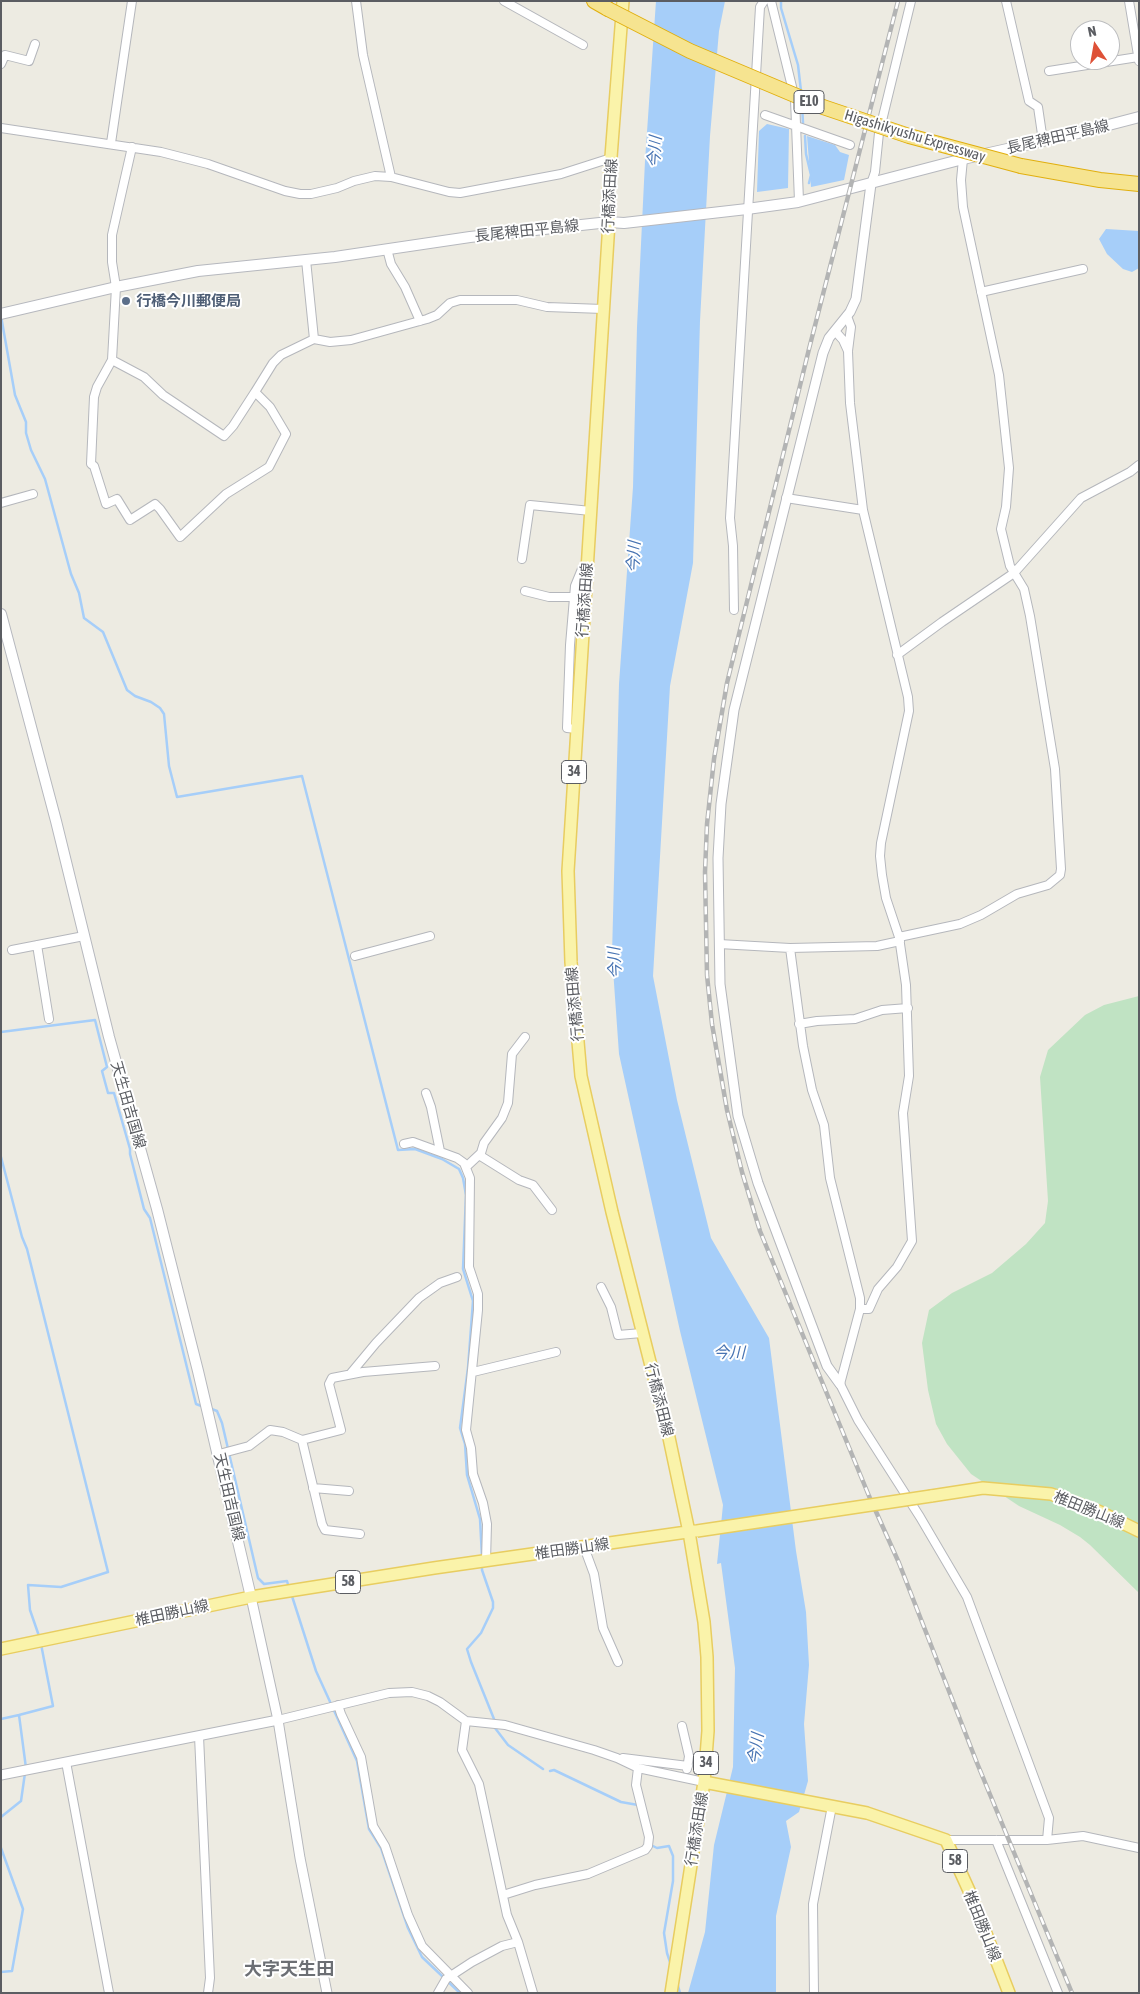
<!DOCTYPE html>
<meta charset="utf-8">
<style>
body{margin:0}
#map{position:relative;width:1140px;height:1994px;overflow:hidden;background:#edebe2;font-family:"Asap Condensed",sans-serif}
canvas{display:block}
.frame{position:absolute;inset:0;border:2px solid #5b5d62;pointer-events:none}
.north{position:absolute;left:1070px;top:20px;width:50px;height:50px;box-sizing:border-box;background:#fff;border:1px solid #bdbec0;border-radius:50%;rotate:348deg;font-size:14px;font-weight:700;line-height:20px;text-align:center;color:#5b5d62}
.north::after{content:'';display:block;margin:auto;width:18px;height:22px;background:#de5137;clip-path:polygon(50% 0,100% 100%,50% 72%,0 100%)}
</style>
<div id="map">
<canvas width="1140" height="1994"></canvas>
<div class="frame"></div>
<div class="north">N</div>
</div>
<script>
const g = document.querySelector('canvas').getContext('2d');
g.lineJoin = 'round';
function fillPath(path, color) { g.fillStyle = color; g.fill(path, 'evenodd'); }
const poly = rows => new Path2D(rows.map(r => 'M' + r).join(''));
function strokePath(path, color, width, dash) { g.strokeStyle = color; g.lineWidth = width; g.lineCap = dash ? 'butt' : 'round'; g.setLineDash(dash || []); g.stroke(path); }
function write(font, color, halo, rows, align = 'center') {
  g.font = font + ' "Asap Condensed","Noto Sans JP",sans-serif'; g.lineWidth = 4; g.setLineDash([]); g.textBaseline = 'middle'; g.strokeStyle = halo; g.fillStyle = color; for (const [text, x, y, turn = 0] of rows) {
    g.save(); g.translate(x, y); g.rotate((+turn || 0) * Math.PI / 180); g.textAlign = isNaN(turn) ? turn : align; if (halo) g.strokeText(text, 0, 0); g.fillText(text, 0, 0); g.restore();
  }
}
fillPath(poly([
 [1139,996,1139,1593,1090,1545,1080,1537,1060,1525,1019,1506,971,1474,947,1444,936,1424,928,1390,922,1343,929,1310,952,1293,992,1273,1026,1244,1045,1223,1048,1201,1040,1077,1048,1050,1085,1015,1104,1005]
]), '#c0e3c3');
fillPath(poly([
 [656,1,725,1,719,31,710,136,700,321,693,563,670,686,653,976,677,1100,711,1238,769,1338,796,1551,806,1612,809,1665,804,1724,808,1781,799,1812,786,1821,791,1847,776,1916,776,1993,688,1993,705,1932,714,1845,733,1767,735,1668,721,1563,717,1564,723,1505,680,1331,619,1054,612,955,619,684,633,487,637,327,645,161],
 [767,124,789,129,788,188,757,192,759,131],
 [807,136,835,145,840,152,849,155,844,180,811,187],
 [1106,229,1139,231,1139,268,1132,272,1123,269,1107,254,1099,239]
]), '#a6cef9');
strokePath(poly([
 [781,2,781,8,798,65,801,91],
 [802,104,803,123],
 [805,136,806,154,811,175,809,183],
 [1,316,15,395,26,422,26,433,31,450,45,479,71,574,79,593,84,618,103,632,127,690,135,696,151,702,160,708,164,714,169,766,177,797,302,776,398,1150,415,1149,442,1159,459,1169,463,1178,466,1195,463,1269,473,1301,468,1368,460,1428,465,1444,467,1475,480,1519,482,1557],
 [1,1032,95,1020,107,1067,102,1071,108,1093,114,1093,130,1149,130,1154,144,1209,150,1218,196,1404,204,1407],
 [1,1157,22,1237,27,1249,108,1572,61,1587,28,1585,30,1610,39,1636],
 [209,1408,217,1411,222,1423,258,1578,264,1584,287,1581,289,1588],
 [482,1565,482,1570,493,1602,493,1608,481,1633,467,1649,471,1662,494,1719],
 [291,1593,316,1671,357,1761,369,1829,381,1848,408,1928,422,1957,460,1993],
 [19,1715,53,1706,41,1644],
 [1,1719,19,1715,26,1768],
 [495,1728,508,1745,543,1769],
 [550,1771,554,1770,621,1802,638,1805],
 [1,1817,21,1801,25,1773],
 [653,1846,657,1848,669,1846,673,1856,673,1881,664,1933,667,1953,671,1965],
 [1,1848,23,1909,12,1971,1,1972],
 [677,1982,680,1993]
]), '#a6cef9', 2.5);
const minor = poly([
 [356,1,363,55,391,177],
 [504,1,583,45],
 [771,1,795,99,799,201],
 [1006,1,1029,101,1038,107,1043,141],
 [1129,1,1139,61],
 [1,64,5,55,29,61,35,44],
 [1049,71,1138,57],
 [765,115,850,145],
 [1,128,161,152,208,164,285,191,300,194,311,194,337,188,354,181,375,176,391,177,449,192,460,193,561,174,611,158],
 [111,143,132,1],
 [132,147,112,235,112,262,116,287,112,360,97,387,94,397,91,464,94,466,106,504,117,499,130,520,155,504,160,509,180,537,226,494,269,467,286,434,270,407,255,392,273,363,281,355,314,339,306,260],
 [871,184,875,172,879,133,911,1],
 [387,249,391,264,405,287,420,321],
 [981,292,1083,269],
 [847,316,851,327,848,351,850,403,863,510,908,697,909,711,881,843,880,856,882,875,886,898,899,937,906,985,909,1076,903,1113,912,1241,897,1267,878,1289,869,1309,860,1309],
 [835,331,843,340,848,351],
 [314,339,330,342,351,340,427,319,437,315,450,303,460,300,517,300,547,307,603,309],
 [112,360,144,377,163,395,224,436,233,426,255,392],
 [786,498,863,510],
 [1,503,33,494],
 [522,559,530,505,591,511],
 [525,591,549,597,574,597],
 [734,610,733,546,730,518,760,7,764,1],
 [897,655,942,622,1014,573,1081,498,1130,472,1139,465],
 [577,729,567,728,570,645,575,586,582,569,587,569],
 [899,937,960,924,981,915,1017,894,1048,885,1060,875,1061,869,1055,769,1030,616,1024,589,1010,566,1001,529,1006,507,1009,468,999,375,963,207,961,180,963,159],
 [719,944,790,948,877,946,900,941],
 [37,945,49,1019],
 [790,948,803,1046,812,1090,824,1125,830,1178,860,1298,860,1309,840,1384,858,1420,920,1517,967,1597,1049,1818,1047,1840],
 [12,950,84,936],
 [355,956,430,936],
 [799,1024,817,1021,855,1019,882,1010,908,1008],
 [426,1093,431,1107,440,1151],
 [404,1144,413,1142,457,1158,464,1163,470,1178,469,1267,478,1294,478,1310,466,1430,471,1448,473,1474,483,1503,487,1524,486,1561],
 [479,1155,519,1180,533,1185,552,1210],
 [466,1167,481,1153,484,1143,502,1118,508,1103,512,1054,525,1037],
 [601,1287,611,1307,618,1335,642,1333],
 [473,1372,556,1352],
 [351,1373,376,1343,419,1298,440,1283,457,1277],
 [302,1440,322,1524,325,1530,360,1534],
 [219,1454,249,1446,270,1430,283,1432,302,1440,341,1430,329,1384,332,1378,363,1372,435,1366],
 [313,1488,349,1491],
 [584,1547,594,1574,603,1628,618,1662],
 [338,1705,341,1714,361,1757,373,1826,385,1846,408,1915,422,1946,468,1993],
 [278,1720,389,1693,412,1692,428,1696,440,1702,466,1721,505,1725,594,1750,617,1758,638,1768,704,1782],
 [466,1721,462,1750,479,1784,507,1915,518,1942,533,1993],
 [682,1726,689,1756,687,1769],
 [199,1736,210,1978,208,1993],
 [623,1758,688,1766],
 [66,1762,109,1993],
 [946,1840,1047,1840,1083,1836,1139,1848],
 [996,1840,1058,1993],
 [503,1895,535,1885,588,1874,645,1850,648,1846,649,1837,636,1785,638,1768],
 [438,1993,446,1979,472,1962,502,1946,518,1942],
 [814,1993,813,1904,832,1806]
]);
const tertiary = poly([
 [840,1384,827,1366,758,1183,738,1116,720,984,718,858,721,804,734,710,823,353,829,338,850,312,856,299,871,184],
 [251,1597,278,1720,300,1858,327,1993],
 [1,1775,278,1720]
]);
const secondary = poly([
 [1,314,116,287,198,271,335,257,470,237,609,222,624,223,747,209,798,202,963,159,1078,133,1139,117],
 [1,614,56,821,109,1037,157,1209,198,1371,251,1597]
]);
const primary = poly([
 [623,1,608,196,609,222,568,871,571,962,581,1076,612,1212,668,1433,689,1532,704,1622,707,1657,708,1731,704,1782,671,1993],
 [931,1496,983,1488,1051,1494,1098,1511,1139,1531],
 [1,1649,251,1597,434,1568,694,1531],
 [704,1782,867,1813,946,1840,971,1895,1009,1993]
]);
const motorway = poly([
 [594,1,608,9],
 [1021,166,1100,180,1139,184]
]);
strokePath(minor, '#b5b7bc', 10);
strokePath(tertiary, '#b5b7bc', 11);
strokePath(secondary, '#b6b8be', 12);
strokePath(primary, '#e8cd60', 14);
strokePath(motorway, '#e1af0e', 16);
strokePath(minor, '#fff', 8);
strokePath(tertiary, '#fff', 9);
strokePath(secondary, '#fff', 10);
strokePath(primary, '#faf3aa', 11);
strokePath(motorway, '#f6e490', 14);
const rail = poly([
 [898,1,809,349,727,683,714,759,707,824,705,872,707,975,712,1024,727,1110,742,1172,760,1231,869,1496,899,1563,977,1763,1072,1993]
]);
strokePath(rail, '#b3b4b4', 4.5);
strokePath(rail, '#fff', 2.5, [8]);
const primaryBridge = poly([
 [697,1531,931,1496]
]);
const motorwayBridge = poly([
 [608,9,690,51,823,107,909,136,1021,166]
]);
strokePath(primaryBridge, '#e8cd60', 14, []);
strokePath(motorwayBridge, '#e1af0e', 16, []);
strokePath(primaryBridge, '#faf3aa', 11);
strokePath(motorwayBridge, '#f6e490', 14);
for (const [x, y, r, color] of [
 [126,301,5,"#5c6f8a"]
]) { const dot = new Path2D(); dot.arc(x, y, r, 0, 2 * Math.PI); g.fillStyle = color; g.fill(dot); strokePath(dot, '#fff', 2); }
for (const [x, y, w] of [
 [809,102,30],
 [574,772,25],
 [348,1582,25],
 [706,1763,25],
 [955,1861,25]
]) { const box = new Path2D(); box.roundRect(x - w / 2, y - 11.5, w, 23, 4); g.fillStyle = '#fff'; g.fill(box); strokePath(box, '#5b5d62', 1); }
write('bold 14px', '#5b5d62', null, [
 ["E10",809,102],
 ["34",574,772],
 ["58",348,1582],
 ["34",706,1763],
 ["58",955,1861]
]);
write('15px', '#5b5d62', '#fff', [
 ["Higashikyushu Expressway",915,136,17],
 ["長尾稗田平島線",1058,137,-13],
 ["行橋添田線",610,196,-87],
 ["長尾稗田平島線",527,231,-6],
 ["行橋添田線",585,600,-86],
 ["行橋添田線",575,1004,-95],
 ["天生田吉国線",128,1105,74],
 ["行橋添田線",659,1400,76],
 ["天生田吉国線",229,1497,77],
 ["椎田勝山線",1089,1510,22],
 ["椎田勝山線",572,1549,-8],
 ["椎田勝山線",172,1613,-12],
 ["行橋添田線",697,1829,-81],
 ["椎田勝山線",982,1926,68]
]);
write('bold 15px', '#4e5e75', '#fff', [
 ["行橋今川郵便局",136,301]
], 'left');
write('italic 16px', '#4773b2', '#fff', [
 ["今川",655,152,-86],
 ["今川",634,557,-87],
 ["今川",615,963,-93],
 ["今川",729,1353],
 ["今川",756,1749,-82]
]);
write('bold 18px', '#6c6f74', '#fff', [
 ["大字天生田",289,1969]
]);
</script>
